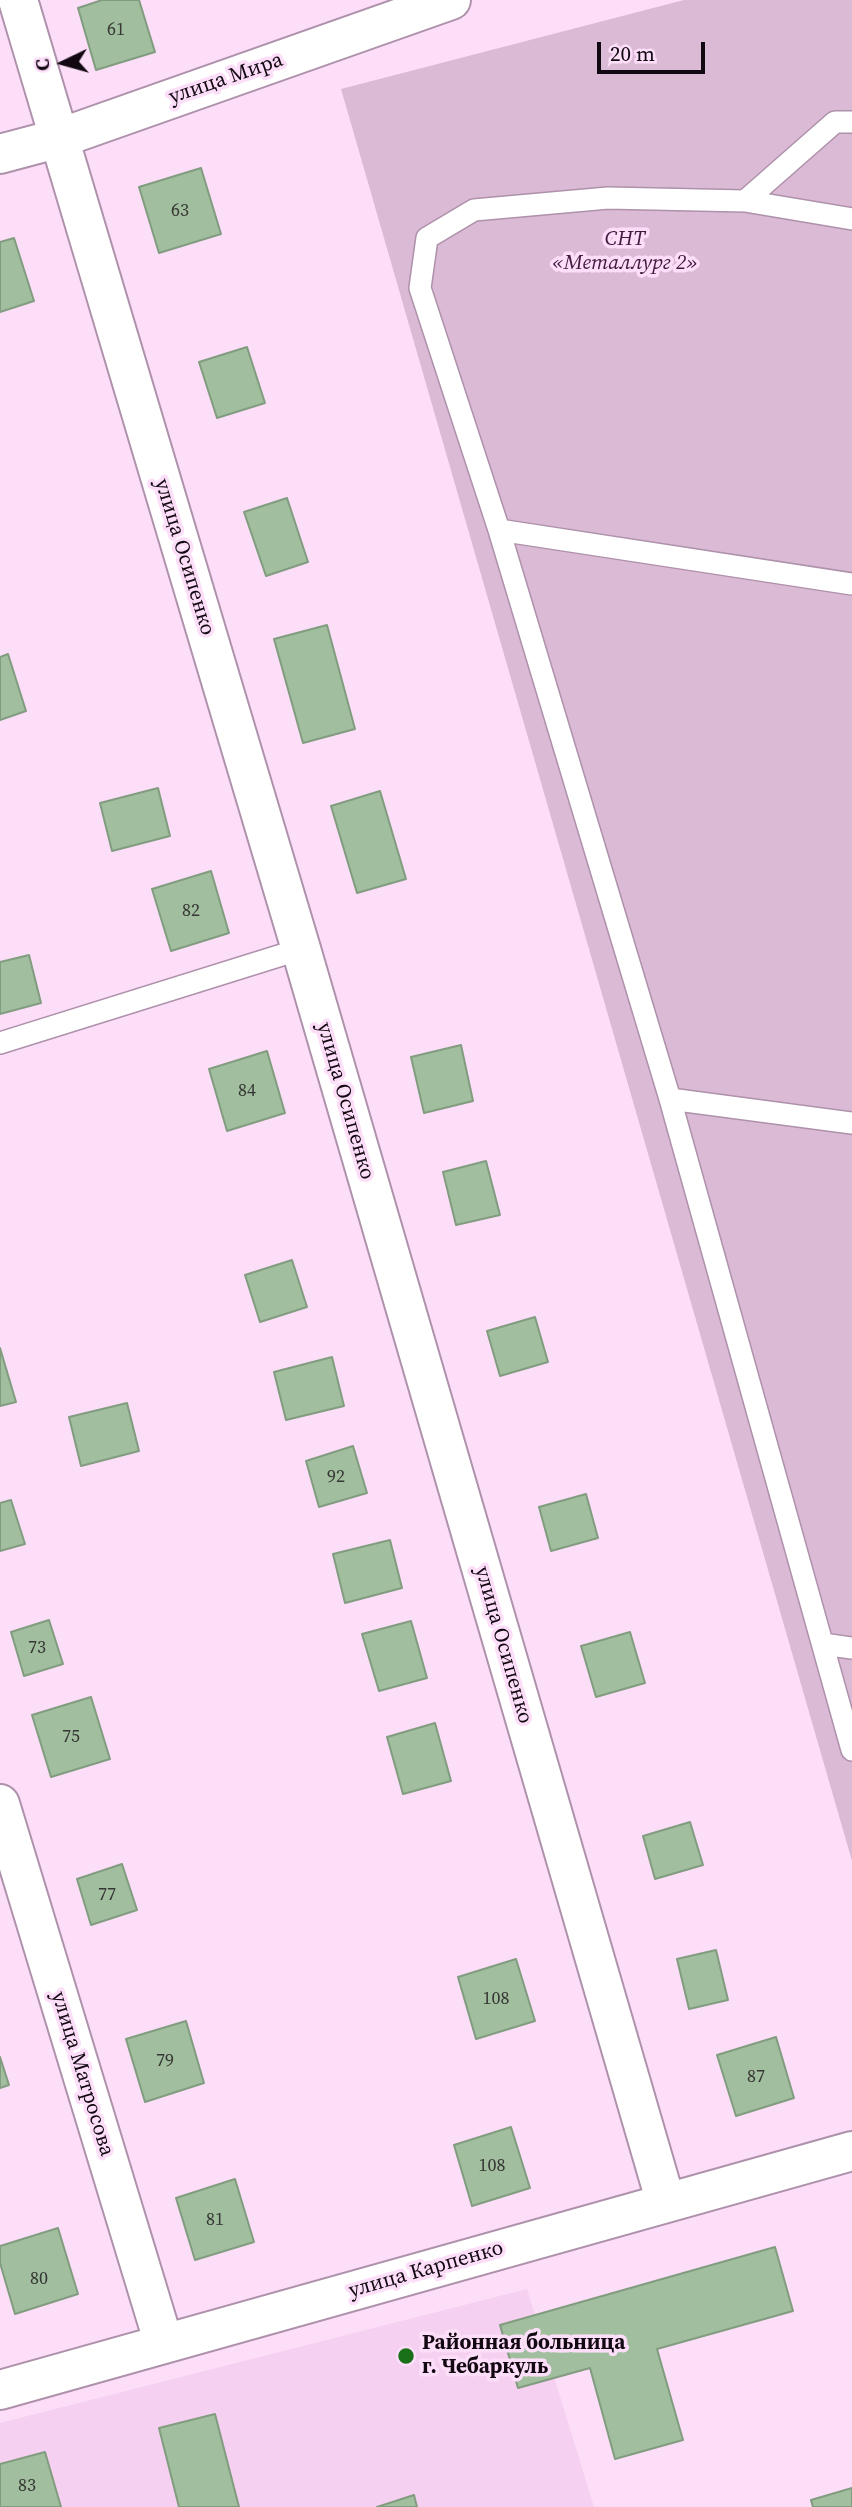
<!DOCTYPE html>
<meta charset="utf-8">
<style>
body{margin:0}
#map{position:relative;width:852px;height:2507px;overflow:hidden;background:#fddef9;font-family:"Source Serif 4",serif}
canvas{display:block}
.north{position:absolute;left:28px;top:28px;width:70px;height:70px;-webkit-text-stroke:5px #fddef9;paint-order:stroke;rotate:265deg;font-size:19px;font-weight:700;line-height:28px;text-align:center;color:#120811}
.north::after{content:'';display:block;margin:auto;width:24px;height:32px;background:#120811;clip-path:polygon(50% 0,100% 100%,50% 72%,0 100%)}
.scale{position:absolute;left:597px;top:42px;width:108px;height:32px;box-sizing:border-box;border:4px solid #120811;border-top:0;padding-left:9px;font-size:21px;line-height:24px;white-space:nowrap;color:#120811;-webkit-text-stroke:5px #fddef9;paint-order:stroke}
</style>
<div id="map">
<canvas width="852" height="2507"></canvas>
<div class="north">С</div>
<div class="scale">20 m</div>
</div>
<script>
const g = document.querySelector('canvas').getContext('2d');
g.lineJoin = 'round';
function fillPath(path, color) { g.fillStyle = color; g.fill(path, 'evenodd'); }
const poly = rows => new Path2D(rows.map(r => 'M' + r).join(''));
function strokePath(path, color, width, dash) { g.strokeStyle = color; g.lineWidth = width; g.lineCap = dash ? 'butt' : 'round'; g.setLineDash(dash || []); g.stroke(path); }
function write(font, color, halo, rows, align = 'center') {
  g.font = font + ' "Source Serif 4",serif'; g.lineWidth = 7; g.setLineDash([]); g.textBaseline = 'middle'; g.strokeStyle = halo; g.fillStyle = color; for (const [text, x, y, turn = 0] of rows) {
    g.save(); g.translate(x, y); g.rotate((+turn || 0) * Math.PI / 180); g.textAlign = isNaN(turn) ? turn : align; if (halo) g.strokeText(text, 0, 0); g.fillText(text, 0, 0); g.restore();
  }
}
fillPath(poly([
 [527,2289,594,2507,0,2507,0,2423]
]), '#f5d0f0');
fillPath(poly([
 [684,0,852,0,852,1861,341,89]
]), '#dbbad6');
const building = poly([
 [102,0,139,0,155,52,96,70,78,8,102,0],
 [201,168,221,234,159,253,139,187,201,168],
 [14,238,34,301,0,312,0,242,14,238],
 [247,347,265,403,217,418,199,362,247,347],
 [287,498,308,562,266,576,244,512,287,498],
 [327,625,355,729,303,743,274,639,327,625],
 [8,654,26,711,0,720,0,657,8,654],
 [158,788,170,836,112,851,100,803,158,788],
 [380,791,406,879,357,893,331,806,380,791],
 [211,871,229,933,171,951,152,889,211,871],
 [29,955,41,1003,0,1014,0,962,29,955],
 [461,1045,473,1101,424,1113,411,1057,461,1045],
 [267,1051,285,1113,227,1131,209,1069,267,1051],
 [486,1161,500,1215,456,1225,443,1172,486,1161],
 [292,1260,307,1307,260,1322,245,1275,292,1260],
 [535,1317,548,1362,500,1376,487,1331,535,1317],
 [0,1348,16,1402,0,1406,0,1348],
 [332,1357,344,1406,286,1420,274,1372,332,1357],
 [127,1403,139,1451,81,1466,69,1417,127,1403],
 [353,1446,367,1493,319,1507,306,1461,353,1446],
 [586,1494,598,1538,551,1551,539,1507,586,1494],
 [11,1500,25,1544,0,1551,0,1503,11,1500],
 [390,1540,402,1588,345,1603,333,1554,390,1540],
 [49,1620,63,1664,24,1676,11,1632,49,1620],
 [411,1621,427,1678,379,1691,362,1634,411,1621],
 [630,1632,645,1683,596,1697,581,1646,630,1632],
 [91,1697,110,1759,51,1777,32,1715,91,1697],
 [435,1723,451,1781,403,1794,387,1737,435,1723],
 [690,1822,703,1865,655,1879,643,1836,690,1822],
 [122,1864,137,1910,91,1925,77,1879,122,1864],
 [716,1950,728,2000,689,2009,677,1959,716,1950],
 [516,1959,535,2021,476,2039,458,1977,516,1959],
 [186,2021,204,2083,145,2102,126,2039,186,2021],
 [776,2037,794,2098,736,2116,717,2055,776,2037],
 [0,2057,9,2085,0,2088,0,2057],
 [511,2127,530,2188,472,2206,454,2145,511,2127],
 [235,2179,254,2242,195,2260,176,2198,235,2179],
 [58,2228,78,2294,15,2314,0,2263,0,2246,58,2228],
 [775,2247,793,2311,657,2349,683,2440,615,2459,590,2368,518,2388,500,2325,775,2247],
 [215,2414,239,2507,179,2507,159,2428,215,2414],
 [45,2452,61,2507,0,2507,0,2464,45,2452],
 [852,2488,852,2507,813,2507,811,2500,852,2488],
 [414,2495,417,2507,377,2507,414,2495]
]);
fillPath(building, '#a1be9e');
strokePath(building, '#829c80', 2);
const service = poly([
 [745,201,835,122,852,122],
 [852,219,745,201,608,198,474,210,427,238,420,288,499,530,670,1099,852,1750],
 [499,530,852,584],
 [0,1043,301,949],
 [670,1099,852,1123],
 [823,1644,852,1648]
]);
const minor = poly([
 [18,0,301,949,666,2203],
 [0,154,60,138,451,0],
 [0,1804,164,2344],
 [0,2390,852,2151]
]);
strokePath(service, '#ae91aa', 24);
strokePath(minor, '#ae91aa', 42);
strokePath(service, '#fff', 21);
strokePath(minor, '#fff', 38);
for (const [x, y, r, color] of [
 [406,2356,9,"#1a6f19"]
]) { const dot = new Path2D(); dot.arc(x, y, r, 0, 2 * Math.PI); g.fillStyle = color; g.fill(dot); strokePath(dot, '#fddef9', 2.5); }
write('18px', '#363634', null, [
 ["61",116,30],
 ["63",180,211],
 ["82",191,911],
 ["84",247,1091],
 ["92",336,1477],
 ["73",37,1648],
 ["75",71,1737],
 ["77",107,1895],
 ["108",496,1999],
 ["79",165,2061],
 ["87",756,2077],
 ["108",492,2166],
 ["81",215,2220],
 ["80",39,2279],
 ["83",27,2486]
]);
write('21px', '#120811', '#fddef9', [
 ["улица Мира",226,79,-19],
 ["улица Осипенко",184,557,73],
 ["улица Осипенко",345,1101,74],
 ["улица Осипенко",503,1645,74],
 ["улица Матросова",82,2074,73],
 ["улица Карпенко",426,2270,-16]
]);
write('italic 21px', '#41183e', '#fddef9', [
 ["СНТ",625,240],
 ["«Металлург 2»",625,264]
]);
write('bold 21px', '#120811', '#fddef9', [
 ["Районная больница",422,2344],
 ["г. Чебаркуль",422,2368]
], 'left');
</script>
